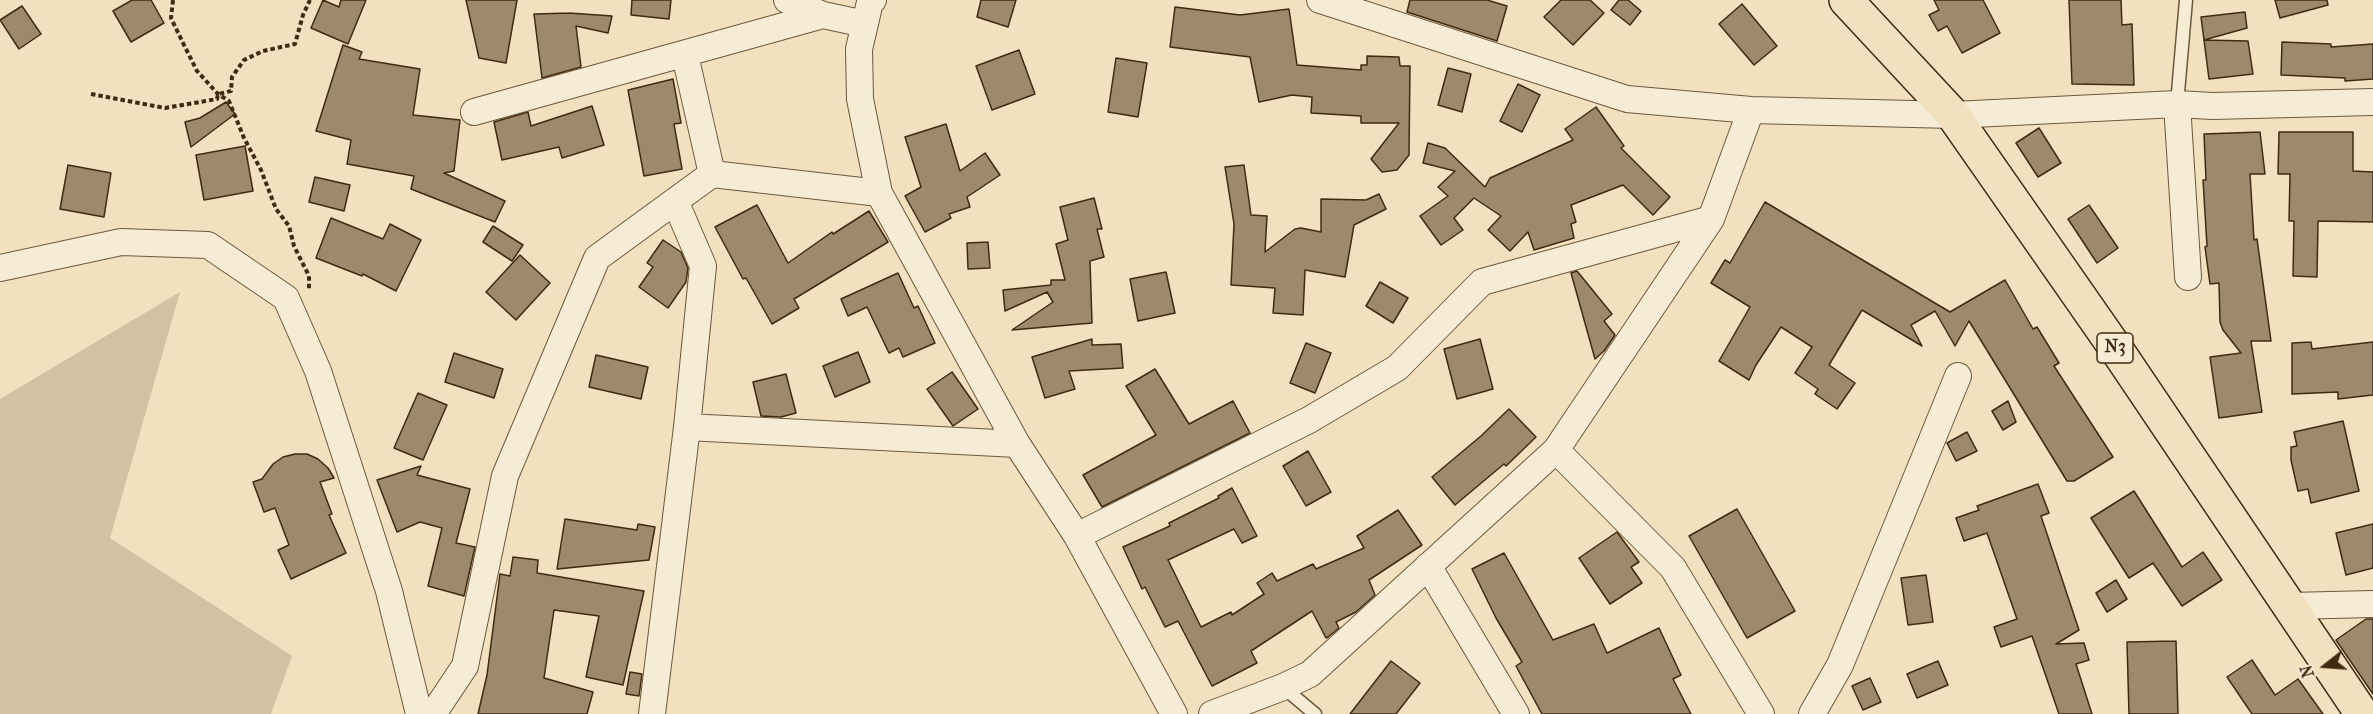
<!DOCTYPE html>
<style>
body{margin:0}
#map{position:relative;width:2373px;height:714px;overflow:hidden;background:#f1e1be;font-family:"IM FELL French Canon",serif}
canvas{display:block}
.north{position:absolute;left:2295px;top:636px;width:60px;height:60px;-webkit-text-stroke:4px #f6ecd5;paint-order:stroke;rotate:253deg;font-size:16px;font-weight:700;line-height:24px;text-align:center;color:#412a12}
.north::after{content:'';display:block;margin:auto;width:21px;height:27px;background:#412a12;clip-path:polygon(50% 0,100% 100%,50% 72%,0 100%)}
</style>
<div id="map">
<canvas width="2373" height="714"></canvas>
<div class="north">N</div>
</div>
<script>
const g = document.querySelector('canvas').getContext('2d');
g.lineJoin = 'round';
function fillPath(path, color) { g.fillStyle = color; g.fill(path, 'evenodd'); }
const poly = rows => new Path2D(rows.map(r => 'M' + r).join(''));
function strokePath(path, color, width, dash) { g.strokeStyle = color; g.lineWidth = width; g.lineCap = dash ? 'butt' : 'round'; g.setLineDash(dash || []); g.stroke(path); }
function write(font, color, halo, rows, align = 'center') {
  g.font = font + ' "IM FELL French Canon",serif'; g.lineWidth = 6; g.setLineDash([]); g.textBaseline = 'middle'; g.strokeStyle = halo; g.fillStyle = color; for (const [text, x, y, turn = 0] of rows) {
    g.save(); g.translate(x, y); g.rotate((+turn || 0) * Math.PI / 180); g.textAlign = isNaN(turn) ? turn : align; if (halo) g.strokeText(text, 0, 0); g.fillText(text, 0, 0); g.restore();
  }
}
fillPath(poly([
 [180,292,110,538,292,656,271,714,0,714,0,399]
]), '#d3c2a1');
const building = poly([
 [132,0,151,0,164,23,131,42,113,11,132,0],
 [323,0,339,7,341,0,366,0,348,44,311,28,323,0],
 [466,0,517,0,506,63,479,58,466,0],
 [632,0,671,0,669,19,631,15,632,0],
 [981,0,1016,0,1008,27,977,17,981,0],
 [1410,0,1487,0,1507,6,1497,41,1407,12,1410,0],
 [1561,0,1590,0,1604,13,1573,45,1544,17,1561,0],
 [1619,0,1628,0,1641,11,1630,25,1611,10,1619,0],
 [1934,0,1983,0,2000,33,1962,53,1947,26,1938,31,1929,15,1939,10,1934,0],
 [2069,0,2121,0,2122,25,2132,24,2134,85,2072,84,2069,0],
 [2275,0,2327,0,2328,5,2280,18,2275,0],
 [1742,4,1777,46,1754,65,1719,24,1742,4],
 [22,6,41,34,19,49,0,20,22,6],
 [1175,7,1240,15,1289,9,1297,65,1361,70,1361,65,1367,65,1367,56,1399,57,1400,66,1410,66,1409,155,1397,170,1382,172,1371,159,1399,123,1361,123,1361,116,1311,113,1312,97,1292,95,1259,102,1250,57,1170,47,1175,7],
 [2245,12,2247,28,2204,40,2201,17,2245,12],
 [569,13,612,16,608,33,576,26,581,67,542,78,534,14,569,13],
 [2204,40,2248,41,2253,74,2209,79,2204,40],
 [2282,42,2331,44,2331,47,2373,44,2373,79,2345,81,2345,78,2281,75,2282,42],
 [343,45,362,52,359,59,420,69,413,115,460,120,454,171,444,173,505,201,495,222,411,189,414,176,347,164,351,140,316,131,343,45],
 [1019,50,1035,94,992,110,976,66,1019,50],
 [1116,58,1147,63,1138,117,1108,112,1116,58],
 [1448,68,1471,74,1462,112,1438,105,1448,68],
 [673,79,681,123,674,124,682,169,644,176,628,90,673,79],
 [1518,84,1540,95,1522,132,1500,121,1518,84],
 [226,102,235,114,191,147,185,122,200,118,226,102],
 [592,106,604,145,562,158,559,147,502,160,494,122,528,112,531,126,592,106],
 [1596,107,1624,146,1621,148,1670,197,1653,215,1623,185,1571,205,1576,222,1571,224,1574,238,1534,250,1528,232,1510,251,1488,230,1501,216,1474,198,1454,218,1463,230,1441,245,1420,216,1448,196,1438,187,1455,171,1423,163,1428,143,1445,148,1485,187,1490,178,1573,140,1565,129,1596,107],
 [946,124,960,171,985,153,1000,175,967,197,970,207,949,214,951,218,925,232,905,196,921,187,905,137,946,124],
 [2039,128,2061,163,2038,177,2016,143,2039,128],
 [2260,132,2265,174,2250,174,2254,240,2257,239,2271,341,2251,341,2262,412,2219,418,2210,357,2241,353,2223,330,2220,322,2219,283,2210,284,2205,247,2207,246,2203,180,2206,180,2204,134,2260,132],
 [2279,132,2353,132,2353,171,2373,172,2373,222,2318,221,2317,277,2293,276,2294,221,2289,221,2290,174,2278,174,2279,132],
 [245,146,253,191,204,200,196,155,245,146],
 [68,165,111,173,104,217,60,209,68,165],
 [1244,165,1251,215,1267,216,1265,252,1295,229,1301,228,1321,232,1321,199,1366,200,1379,194,1386,209,1354,225,1345,277,1305,270,1303,315,1273,313,1275,288,1231,285,1234,224,1225,167,1244,165],
 [315,177,350,185,344,211,309,202,315,177],
 [1094,198,1102,229,1097,229,1104,257,1090,261,1092,323,1012,330,1053,302,1047,292,1005,311,1003,290,1051,285,1051,280,1065,280,1056,244,1068,240,1060,207,1094,198],
 [1765,202,1950,312,2005,280,2033,329,2037,327,2059,363,2054,366,2113,457,2074,481,2067,481,1969,321,1955,346,1935,311,1911,325,1922,346,1862,310,1829,365,1855,383,1837,409,1815,394,1818,389,1795,373,1812,347,1781,327,1756,365,1749,380,1719,361,1750,307,1711,283,1725,260,1730,263,1765,202],
 [757,205,788,263,832,232,833,234,869,211,888,242,794,299,799,308,772,324,746,278,743,279,715,227,757,205],
 [2089,205,2118,248,2097,263,2068,219,2089,205],
 [331,218,383,239,390,224,421,240,396,291,363,274,362,276,316,258,331,218],
 [493,226,523,245,512,261,483,242,493,226],
 [663,240,681,252,688,268,686,282,668,308,639,287,653,267,647,263,663,240],
 [988,242,990,268,968,269,967,243,988,242],
 [520,255,550,283,516,320,486,292,520,255],
 [1577,271,1612,314,1604,321,1615,335,1604,351,1595,359,1571,273,1577,271],
 [1166,272,1175,313,1138,321,1130,279,1166,272],
 [898,273,914,308,918,306,935,343,903,357,899,348,889,353,867,307,848,316,841,299,898,273],
 [1380,282,1408,298,1393,323,1366,306,1380,282],
 [1092,339,1092,345,1121,344,1123,368,1069,371,1075,389,1045,398,1032,357,1092,339],
 [1480,339,1493,389,1457,399,1444,349,1480,339],
 [2311,342,2312,349,2373,342,2373,395,2338,399,2338,392,2292,394,2292,343,2311,342],
 [1306,343,1331,353,1315,393,1290,383,1306,343],
 [858,352,870,382,835,397,823,366,858,352],
 [454,353,503,369,494,398,445,382,454,353],
 [596,355,648,367,641,399,589,387,596,355],
 [1155,369,1189,424,1233,401,1250,433,1102,507,1083,475,1156,435,1126,386,1155,369],
 [952,372,978,409,953,426,927,389,952,372],
 [786,374,796,413,781,417,761,416,753,382,786,374],
 [418,393,447,405,423,460,394,448,418,393],
 [2008,401,2016,422,2003,430,1992,411,2008,401],
 [1509,409,1536,437,1506,466,1504,464,1455,505,1432,477,1481,436,1509,409],
 [2343,421,2359,491,2311,503,2308,489,2298,491,2291,460,2291,447,2297,446,2294,432,2343,421],
 [1967,432,1977,451,1956,461,1947,443,1967,432],
 [1308,451,1331,492,1306,506,1283,466,1308,451],
 [295,454,307,454,318,459,328,468,334,478,320,482,332,514,329,515,346,553,291,579,278,550,289,545,275,508,264,512,253,482,262,479,273,464,283,457,295,454],
 [421,466,417,475,470,489,456,543,475,547,464,596,428,586,442,528,420,522,397,532,377,480,421,466],
 [2038,484,2049,513,2041,516,2079,630,2056,644,2084,643,2089,660,2076,664,2092,714,2059,714,2032,636,2001,647,1994,627,2017,619,1987,533,1964,541,1956,518,1979,510,1977,506,2038,484],
 [1232,488,1257,536,1242,543,1234,529,1168,560,1201,627,1231,612,1232,615,1264,594,1257,583,1272,573,1277,581,1313,564,1316,569,1364,548,1357,536,1398,510,1422,545,1369,580,1375,595,1356,612,1336,622,1339,628,1328,637,1326,638,1312,611,1251,651,1257,663,1212,686,1178,621,1165,627,1145,587,1142,589,1123,547,1170,526,1169,523,1219,498,1218,496,1232,488],
 [2134,491,2182,567,2203,552,2222,580,2182,606,2153,563,2129,578,2091,518,2134,491],
 [1737,509,1795,611,1747,638,1689,536,1737,509],
 [565,519,637,530,638,524,655,527,649,560,557,569,565,519],
 [2373,524,2373,568,2346,575,2336,533,2373,524],
 [1617,532,1639,562,1631,567,1642,583,1610,604,1579,558,1617,532],
 [1504,553,1553,640,1594,624,1607,653,1659,628,1681,675,1673,679,1691,714,1542,714,1516,666,1522,662,1496,618,1472,569,1504,553],
 [513,557,538,560,537,573,644,591,623,685,586,677,599,616,554,610,544,678,593,692,587,714,478,714,487,675,500,574,510,576,513,557],
 [1926,575,1933,622,1908,625,1901,578,1926,575],
 [2116,580,2127,599,2107,612,2096,593,2116,580],
 [2366,619,2373,619,2373,694,2336,640,2366,619],
 [2176,641,2178,714,2129,714,2127,642,2176,641],
 [2252,660,2275,695,2298,679,2323,714,2252,714,2227,677,2252,660],
 [1391,661,1420,683,1396,714,1350,714,1391,661],
 [1938,661,1948,685,1917,698,1907,674,1938,661],
 [630,672,642,674,639,696,626,694,630,672],
 [1870,678,1881,702,1863,710,1852,686,1870,678]
]);
fillPath(building, '#9d896b');
strokePath(building, '#412a12', 1.5);
const service = poly([
 [2177,104,2186,0],
 [1283,687,1315,714]
]);
const minor = poly([
 [787,0,823,15,865,24],
 [873,0,870,2,859,49,860,99,879,193,1017,444,1077,536,1174,714],
 [1320,0,1627,99,1751,110,1953,115,2177,104,2212,106,2373,102],
 [685,55,712,174],
 [2177,104,2188,277],
 [474,112,823,15],
 [675,201,703,266,687,427],
 [0,268,121,242,208,245,286,298,318,371,389,591,419,714],
 [1556,450,1673,568,1761,714],
 [1077,536,1309,420,1397,368,1482,282,1711,219],
 [1428,566,1516,714],
 [2289,606,2373,604],
 [433,714,465,666,505,476,597,258,712,174,879,193],
 [652,714,687,427,1017,444],
 [1212,714,1283,687,1310,674,1556,450,1711,219,1751,110],
 [1812,714,1840,665,1958,376]
]);
const trunk = poly([
 [1846,0,1953,115,2121,356,2362,714]
]);
strokePath(service, '#6d583d', 15);
strokePath(minor, '#6d583d', 28);
strokePath(trunk, '#412a12', 36);
strokePath(poly([
 [173,0,171,18,184,45,197,71,218,94,229,101,244,138,261,170,276,209,289,226,294,246,309,276,309,290],
 [91,94,165,108,217,99,218,94,231,91,232,77,244,60,263,51,295,44,303,15,310,0]
]), '#412a12', 4, [4.5, 3]);
strokePath(service, '#f6ecd5', 12);
strokePath(minor, '#f6ecd5', 26);
strokePath(trunk, '#f1e1be', 33);
for (const [x, y, w] of [
 [2115,348,36]
]) { const box = new Path2D(); box.roundRect(x - w / 2, y - 15, w, 30, 4.5); g.fillStyle = '#f6ecd5'; g.fill(box); strokePath(box, '#412a12', 1.5); }
write('bold 18px', '#412a12', null, [
 ["N3",2115,348]
]);
</script>
